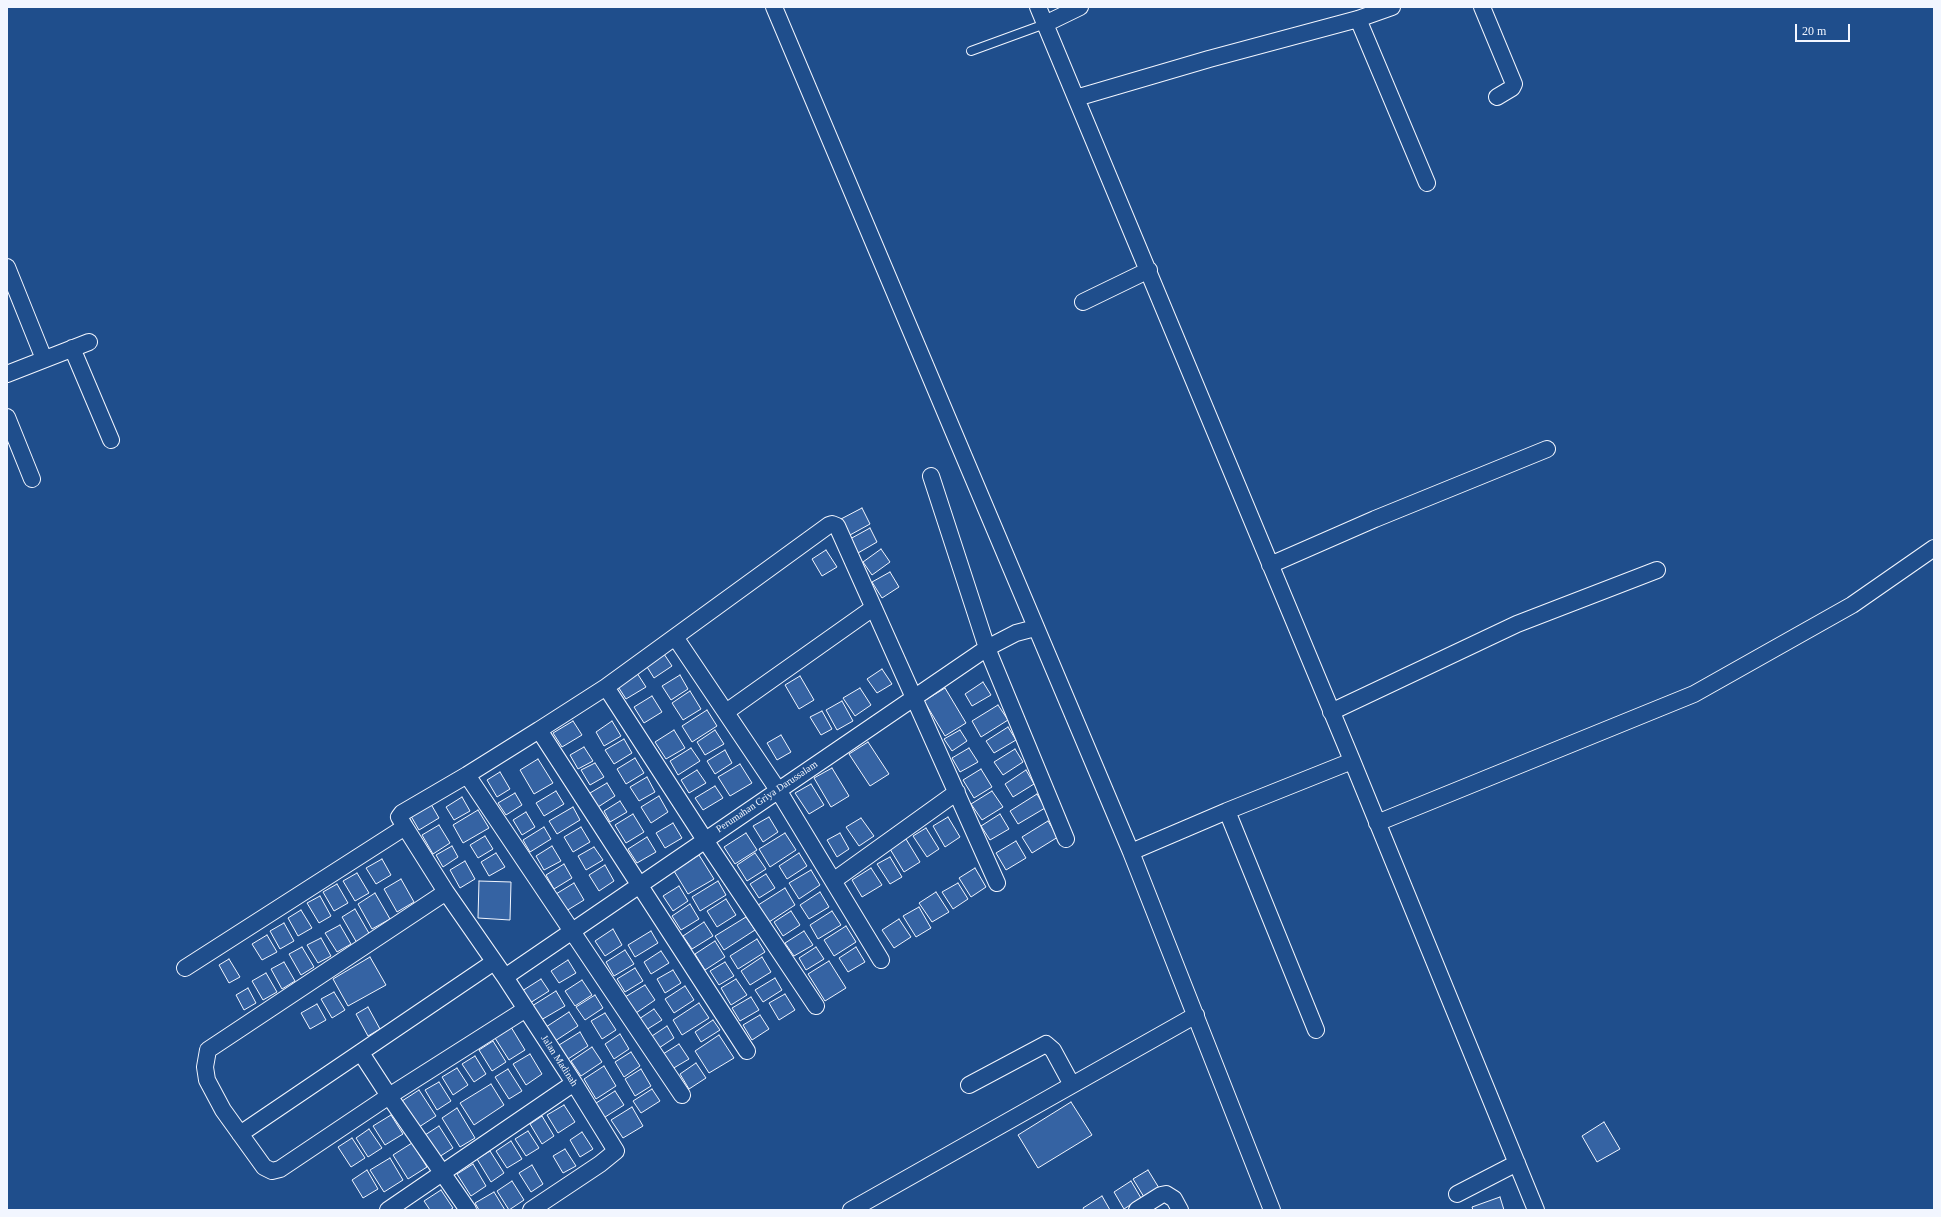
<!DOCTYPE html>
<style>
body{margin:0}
#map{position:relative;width:1941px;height:1217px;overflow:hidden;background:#1f4e8c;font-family:Georgia,serif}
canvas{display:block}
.frame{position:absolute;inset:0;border:8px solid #f2f6ff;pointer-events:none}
.scale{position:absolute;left:1795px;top:24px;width:55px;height:18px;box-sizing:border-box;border:2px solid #f2f6ff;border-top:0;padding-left:5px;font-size:12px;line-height:14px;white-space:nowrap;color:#f2f6ff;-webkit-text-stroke:3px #1f4e8c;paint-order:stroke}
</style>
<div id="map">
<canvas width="1941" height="1217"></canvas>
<div class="frame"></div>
<div class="scale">20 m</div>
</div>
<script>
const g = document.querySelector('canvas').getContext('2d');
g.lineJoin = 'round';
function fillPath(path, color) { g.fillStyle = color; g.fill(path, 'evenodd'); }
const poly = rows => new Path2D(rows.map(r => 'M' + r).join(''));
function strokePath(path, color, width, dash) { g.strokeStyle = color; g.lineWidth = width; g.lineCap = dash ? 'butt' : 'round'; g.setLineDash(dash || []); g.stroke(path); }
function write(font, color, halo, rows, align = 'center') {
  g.font = font + ' Georgia,serif'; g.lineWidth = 3; g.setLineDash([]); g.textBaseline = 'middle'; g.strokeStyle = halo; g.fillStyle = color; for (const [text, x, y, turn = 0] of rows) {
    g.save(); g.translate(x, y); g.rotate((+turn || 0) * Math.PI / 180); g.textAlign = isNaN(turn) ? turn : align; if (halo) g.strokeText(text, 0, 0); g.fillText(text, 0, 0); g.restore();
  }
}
const building = poly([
 [862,508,870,524,850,535,841,519,862,508],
 [870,528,877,542,858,553,850,539,870,528],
 [881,549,890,562,872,575,863,562,881,549],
 [826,550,837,567,822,576,812,559,826,550],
 [890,572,899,587,882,598,872,582,890,572],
 [662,651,672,666,654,678,644,662,662,651],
 [882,669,892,684,877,693,867,679,882,669],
 [637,673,646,687,626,699,617,685,637,673],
 [680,675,688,689,671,700,662,686,680,675],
 [800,676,814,700,799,709,785,685,800,676],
 [983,682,991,695,972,706,965,694,983,682],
 [860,688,871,705,855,716,843,698,860,688],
 [945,688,966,723,945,736,924,701,945,688],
 [690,691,701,709,683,720,672,703,690,691],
 [652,696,662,712,644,723,634,707,652,696],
 [842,701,853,721,837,730,826,710,842,701],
 [998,705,1008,720,981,737,972,721,998,705],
 [707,710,717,726,692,742,682,726,707,710],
 [822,711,832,729,821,735,810,717,822,711],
 [573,721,582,735,562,747,553,733,573,721],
 [612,721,621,736,604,746,596,732,612,721],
 [1008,727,1016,740,994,753,986,741,1008,727],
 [674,730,685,748,666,759,655,742,674,730],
 [715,730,724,744,705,755,697,742,715,730],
 [960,730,967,741,952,751,944,739,960,730],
 [781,735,791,752,777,760,767,743,781,735],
 [624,739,632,753,614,764,605,750,624,739],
 [868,742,889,774,870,786,849,754,868,742],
 [584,747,593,761,578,769,570,755,584,747],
 [691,748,700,761,678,775,670,761,691,748],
 [969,748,978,762,960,772,952,758,969,748],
 [1015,749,1023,762,1003,775,994,762,1015,749],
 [725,750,732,763,715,774,707,761,725,750],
 [635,758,644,773,626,784,617,769,635,758],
 [538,759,553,783,534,794,520,770,538,759],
 [595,763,604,777,590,785,581,770,595,763],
 [740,764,752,783,730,796,718,777,740,764],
 [832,768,849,796,831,807,814,778,832,768],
 [981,769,992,787,974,798,963,780,981,769],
 [697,770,706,783,689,793,681,780,697,770],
 [1026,770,1034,784,1013,797,1005,784,1026,770],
 [500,772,510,789,497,797,487,780,500,772],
 [647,777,655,792,639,801,630,787,647,777],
 [607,783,615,796,598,807,590,793,607,783],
 [811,784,824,805,809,814,795,793,811,784],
 [715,786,723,798,703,810,695,798,715,786],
 [556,791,564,804,544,816,536,803,556,791],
 [992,791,1003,807,982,820,971,804,992,791],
 [515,793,522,805,506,815,498,803,515,793],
 [1037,794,1045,808,1018,824,1010,811,1037,794],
 [659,796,668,812,651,823,641,807,659,796],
 [462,797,470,811,454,820,446,807,462,797],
 [428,799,439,818,419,830,408,811,428,799],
 [620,801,627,812,610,822,604,811,620,801],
 [573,807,580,820,557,834,549,821,573,807],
 [478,810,489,828,463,843,453,825,478,810],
 [526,812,535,827,522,835,513,820,526,812],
 [633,814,644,832,626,843,615,825,633,814],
 [1000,814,1009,829,990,840,981,826,1000,814],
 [769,817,778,832,763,842,753,826,769,817],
 [948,817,960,837,945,847,933,826,948,817],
 [861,818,874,836,859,846,846,827,861,818],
 [1048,821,1058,837,1032,853,1022,837,1048,821],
 [673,823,682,838,665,848,656,833,673,823],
 [439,825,450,843,433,854,422,835,439,825],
 [544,827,551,839,530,852,523,840,544,827],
 [581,827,590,842,573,852,564,837,581,827],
 [926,828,939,849,927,857,913,836,926,828],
 [746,833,757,850,735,864,724,847,746,833],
 [785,833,796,850,770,867,759,849,785,833],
 [840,833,849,849,837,857,827,840,840,833],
 [485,836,493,849,478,858,470,845,485,836],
 [647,837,656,852,637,863,628,849,647,837],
 [906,839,920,862,904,872,890,849,906,839],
 [1016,841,1026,858,1006,870,996,853,1016,841],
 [452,846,458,857,443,867,436,855,452,846],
 [552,846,561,861,544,870,536,856,552,846],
 [594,847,603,860,586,870,578,856,594,847],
 [496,853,505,867,489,876,481,862,496,853],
 [755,853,766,869,747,881,737,865,755,853],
 [799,853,807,866,787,879,779,866,799,853],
 [699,855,714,879,688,894,674,871,699,855],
 [890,857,902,877,890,884,877,864,890,857],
 [382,859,391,875,376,884,366,868,382,859],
 [465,861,475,879,460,888,450,870,465,861],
 [564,864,572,878,554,889,546,875,564,864],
 [605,865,614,881,599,891,589,875,605,865],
 [871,868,882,885,862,897,852,880,871,868],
 [975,868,986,887,971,897,959,878,975,868],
 [811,870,820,885,799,899,789,883,811,870],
 [357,873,369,893,355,901,343,881,357,873],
 [766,874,775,888,759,898,750,884,766,874],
 [401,879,414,902,397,912,384,889,401,879],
 [479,881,511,882,510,920,478,918,479,881],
 [718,881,726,895,700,911,692,897,718,881],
 [574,883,584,900,566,911,556,894,574,883],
 [958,883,968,899,953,909,942,892,958,883],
 [337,884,348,903,334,911,323,892,337,884],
 [679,886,688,901,673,911,663,896,679,886],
 [785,888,795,905,766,924,755,907,785,888],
 [820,892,829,907,809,919,800,905,820,892],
 [936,892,949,912,932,922,919,903,936,892],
 [375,893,390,919,372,929,358,904,375,893],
 [320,896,331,916,319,923,307,903,320,896],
 [726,899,736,915,717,927,707,911,726,899],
 [690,904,699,919,681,930,672,916,690,904],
 [919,907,931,928,916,937,903,916,919,907],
 [355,909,370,935,357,943,342,917,355,909],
 [301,910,312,928,298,936,288,918,301,910],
 [791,911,800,925,783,936,774,922,791,911],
 [832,911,841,925,818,939,810,925,832,911],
 [746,917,755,930,724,950,715,936,746,917],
 [899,919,911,937,894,948,882,930,899,919],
 [704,922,713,936,692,949,683,936,704,922],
 [284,923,294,941,280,949,270,931,284,923],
 [340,925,351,944,337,952,325,933,340,925],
 [846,926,856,942,834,956,824,940,846,926],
 [613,929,622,945,605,956,595,941,613,929],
 [651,931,658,943,635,957,628,945,651,931],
 [804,931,813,945,794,956,785,943,804,931],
 [267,935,277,952,262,960,252,944,267,935],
 [321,938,331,956,318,963,307,945,321,938],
 [757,939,765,952,738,969,730,956,757,939],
 [715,941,725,957,705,970,695,954,715,941],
 [302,947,314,967,301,975,289,954,302,947],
 [816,947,824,959,806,970,799,958,816,947],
 [856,947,865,962,848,972,839,958,856,947],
 [625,950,634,964,614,976,606,962,625,950],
 [661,951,669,963,651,974,644,962,661,951],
 [370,957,386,985,348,1006,333,979,370,957],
 [762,957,771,972,750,985,741,971,762,957],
 [229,959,240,977,229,983,219,965,229,959],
 [568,960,576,973,559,983,551,971,568,960],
 [829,961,846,988,825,1001,808,974,829,961],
 [284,962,295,981,282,989,271,969,284,962],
 [725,962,734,976,719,985,710,971,725,962],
 [635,968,643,981,625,992,617,979,635,968],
 [673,970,681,983,665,993,657,979,673,970],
 [266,973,277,992,263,1000,252,981,266,973],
 [775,978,782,990,763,1002,755,990,775,978],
 [541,979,549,991,530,1003,522,991,541,979],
 [736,979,747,995,731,1005,721,988,736,979],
 [582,980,592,995,575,1006,565,991,582,980],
 [645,985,655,1000,636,1013,625,997,645,985],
 [685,986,694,1000,674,1013,665,999,685,986],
 [248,988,256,1003,244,1010,236,995,248,988],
 [556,991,565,1006,541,1020,532,1006,556,991],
 [334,992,345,1010,332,1018,321,999,334,992],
 [785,994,795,1010,779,1020,769,1003,785,994],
 [595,995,603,1008,585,1020,576,1007,595,995],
 [751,997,759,1010,740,1021,732,1008,751,997],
 [699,1003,709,1018,682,1035,673,1020,699,1003],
 [317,1004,326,1020,310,1029,301,1013,317,1004],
 [368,1007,380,1029,368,1036,356,1014,368,1007],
 [654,1009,662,1020,646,1030,639,1019,654,1009],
 [569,1012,578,1026,555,1041,546,1027,569,1012],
 [605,1013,616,1030,602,1039,591,1021,605,1013],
 [760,1015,769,1029,752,1040,743,1025,760,1015],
 [713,1020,720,1030,701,1042,695,1032,713,1020],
 [667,1026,674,1038,659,1048,652,1036,667,1026],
 [511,1027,525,1050,509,1060,495,1038,511,1027],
 [580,1032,588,1046,568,1059,559,1045,580,1032],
 [620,1034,629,1049,614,1059,605,1044,620,1034],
 [719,1035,734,1058,709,1073,695,1051,719,1035],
 [493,1041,506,1062,492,1071,479,1050,493,1041],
 [679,1044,689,1059,672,1069,663,1054,679,1044],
 [592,1047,602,1062,581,1076,571,1061,592,1047],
 [631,1052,640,1066,624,1077,615,1062,631,1052],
 [530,1054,542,1074,526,1085,513,1064,530,1054],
 [475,1056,486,1074,474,1082,462,1064,475,1056],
 [696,1063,706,1078,689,1089,680,1074,696,1063],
 [604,1066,616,1086,596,1099,584,1079,604,1066],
 [457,1068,468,1085,453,1095,442,1077,457,1068],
 [508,1069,522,1091,509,1099,495,1077,508,1069],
 [641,1069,651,1086,635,1096,625,1079,641,1069],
 [439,1082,451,1101,437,1110,425,1090,439,1082],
 [491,1084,504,1105,474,1125,460,1103,491,1084],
 [652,1089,660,1101,641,1113,633,1101,652,1089],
 [419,1090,436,1116,419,1127,402,1101,419,1090],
 [615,1091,624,1105,602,1119,593,1105,615,1091],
 [1071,1102,1092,1135,1038,1168,1018,1135,1071,1102],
 [564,1105,575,1122,558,1133,547,1115,564,1105],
 [632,1107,643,1126,623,1138,611,1120,632,1107],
 [457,1108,475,1138,460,1147,442,1118,457,1108],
 [391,1115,403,1134,385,1145,373,1126,391,1115],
 [542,1116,554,1136,542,1144,530,1124,542,1116],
 [1604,1122,1620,1149,1597,1162,1582,1136,1604,1122],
 [439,1126,453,1148,439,1157,425,1135,439,1126],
 [369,1129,382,1148,368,1157,356,1138,369,1129],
 [528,1131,539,1148,526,1156,515,1139,528,1131],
 [582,1132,593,1149,580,1157,570,1140,582,1132],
 [352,1138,365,1158,351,1167,338,1147,352,1138],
 [511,1141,522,1159,507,1168,496,1151,511,1141],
 [412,1143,427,1167,408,1179,393,1155,412,1143],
 [565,1149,576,1166,563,1173,553,1156,565,1149],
 [490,1151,504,1173,491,1182,477,1159,490,1151],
 [390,1158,403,1180,384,1192,370,1170,390,1158],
 [473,1164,486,1186,471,1196,457,1174,473,1164],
 [532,1165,543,1184,531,1192,519,1173,532,1165],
 [367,1170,378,1189,363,1198,352,1180,367,1170],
 [1148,1170,1159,1188,1144,1197,1133,1179,1148,1170],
 [512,1181,524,1200,509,1210,497,1191,512,1181],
 [1131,1181,1141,1198,1124,1209,1114,1192,1131,1181],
 [441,1190,453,1208,450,1210,430,1210,424,1201,441,1190],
 [494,1192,505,1210,479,1210,475,1203,494,1192],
 [1102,1196,1110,1210,1084,1210,1083,1208,1102,1196],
 [1500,1197,1504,1210,1473,1210,1472,1207,1500,1197]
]);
fillPath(building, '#3563a3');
strokePath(building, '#f2f6ff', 1);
const lane = poly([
 [971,51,1045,24]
]);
const street = poly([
 [774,7,1131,852,1272,1210],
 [1038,7,1351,758,1536,1210],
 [1482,7,1514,84,1512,88,1497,97],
 [1358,19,1427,183],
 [1045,24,1080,7],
 [1076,98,1209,59,1358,19,1392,7],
 [7,267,44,359],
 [1083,302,1149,270],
 [72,348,111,440],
 [7,374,89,342],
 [7,417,32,479],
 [931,476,987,648,1066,839],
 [1270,565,1375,519,1547,449],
 [675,637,778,790,881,960],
 [606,687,829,525,832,524,837,526,997,883],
 [726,712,873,608],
 [1331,712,1517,624,1657,570],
 [539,730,606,687,705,840,816,1006],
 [467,775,682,1095],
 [1227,811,1316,1030],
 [1377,823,1694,694,1852,605,1934,548],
 [405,827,399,817,402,813,467,775,539,730,747,1051],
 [1131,852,1227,811,1352,761],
 [833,881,957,792],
 [446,892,208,1050,205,1067,207,1080,223,1110,264,1167,272,1171,280,1169,389,1096,526,1009],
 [185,968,405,827,446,892,505,977,574,1083,616,1151,600,1164,531,1210],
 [505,977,987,648,1016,633,1035,628],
 [361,1053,389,1096,468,1210],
 [969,1085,1046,1044,1053,1050,1072,1085],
 [240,1134,494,962],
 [1457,1194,1517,1163],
 [388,1210,574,1083],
 [851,1210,1196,1015],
 [1137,1210,1161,1195,1166,1194,1174,1199,1180,1210]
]);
strokePath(lane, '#f2f6ff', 10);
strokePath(street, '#f2f6ff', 18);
strokePath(lane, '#1f4e8c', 8);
strokePath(street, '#1f4e8c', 16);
write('10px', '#f2f6ff', '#1f4e8c', [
 ["Perumahan Griya Darussalam",767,797,-34],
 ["Jalan Madinah",559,1061,57]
]);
</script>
